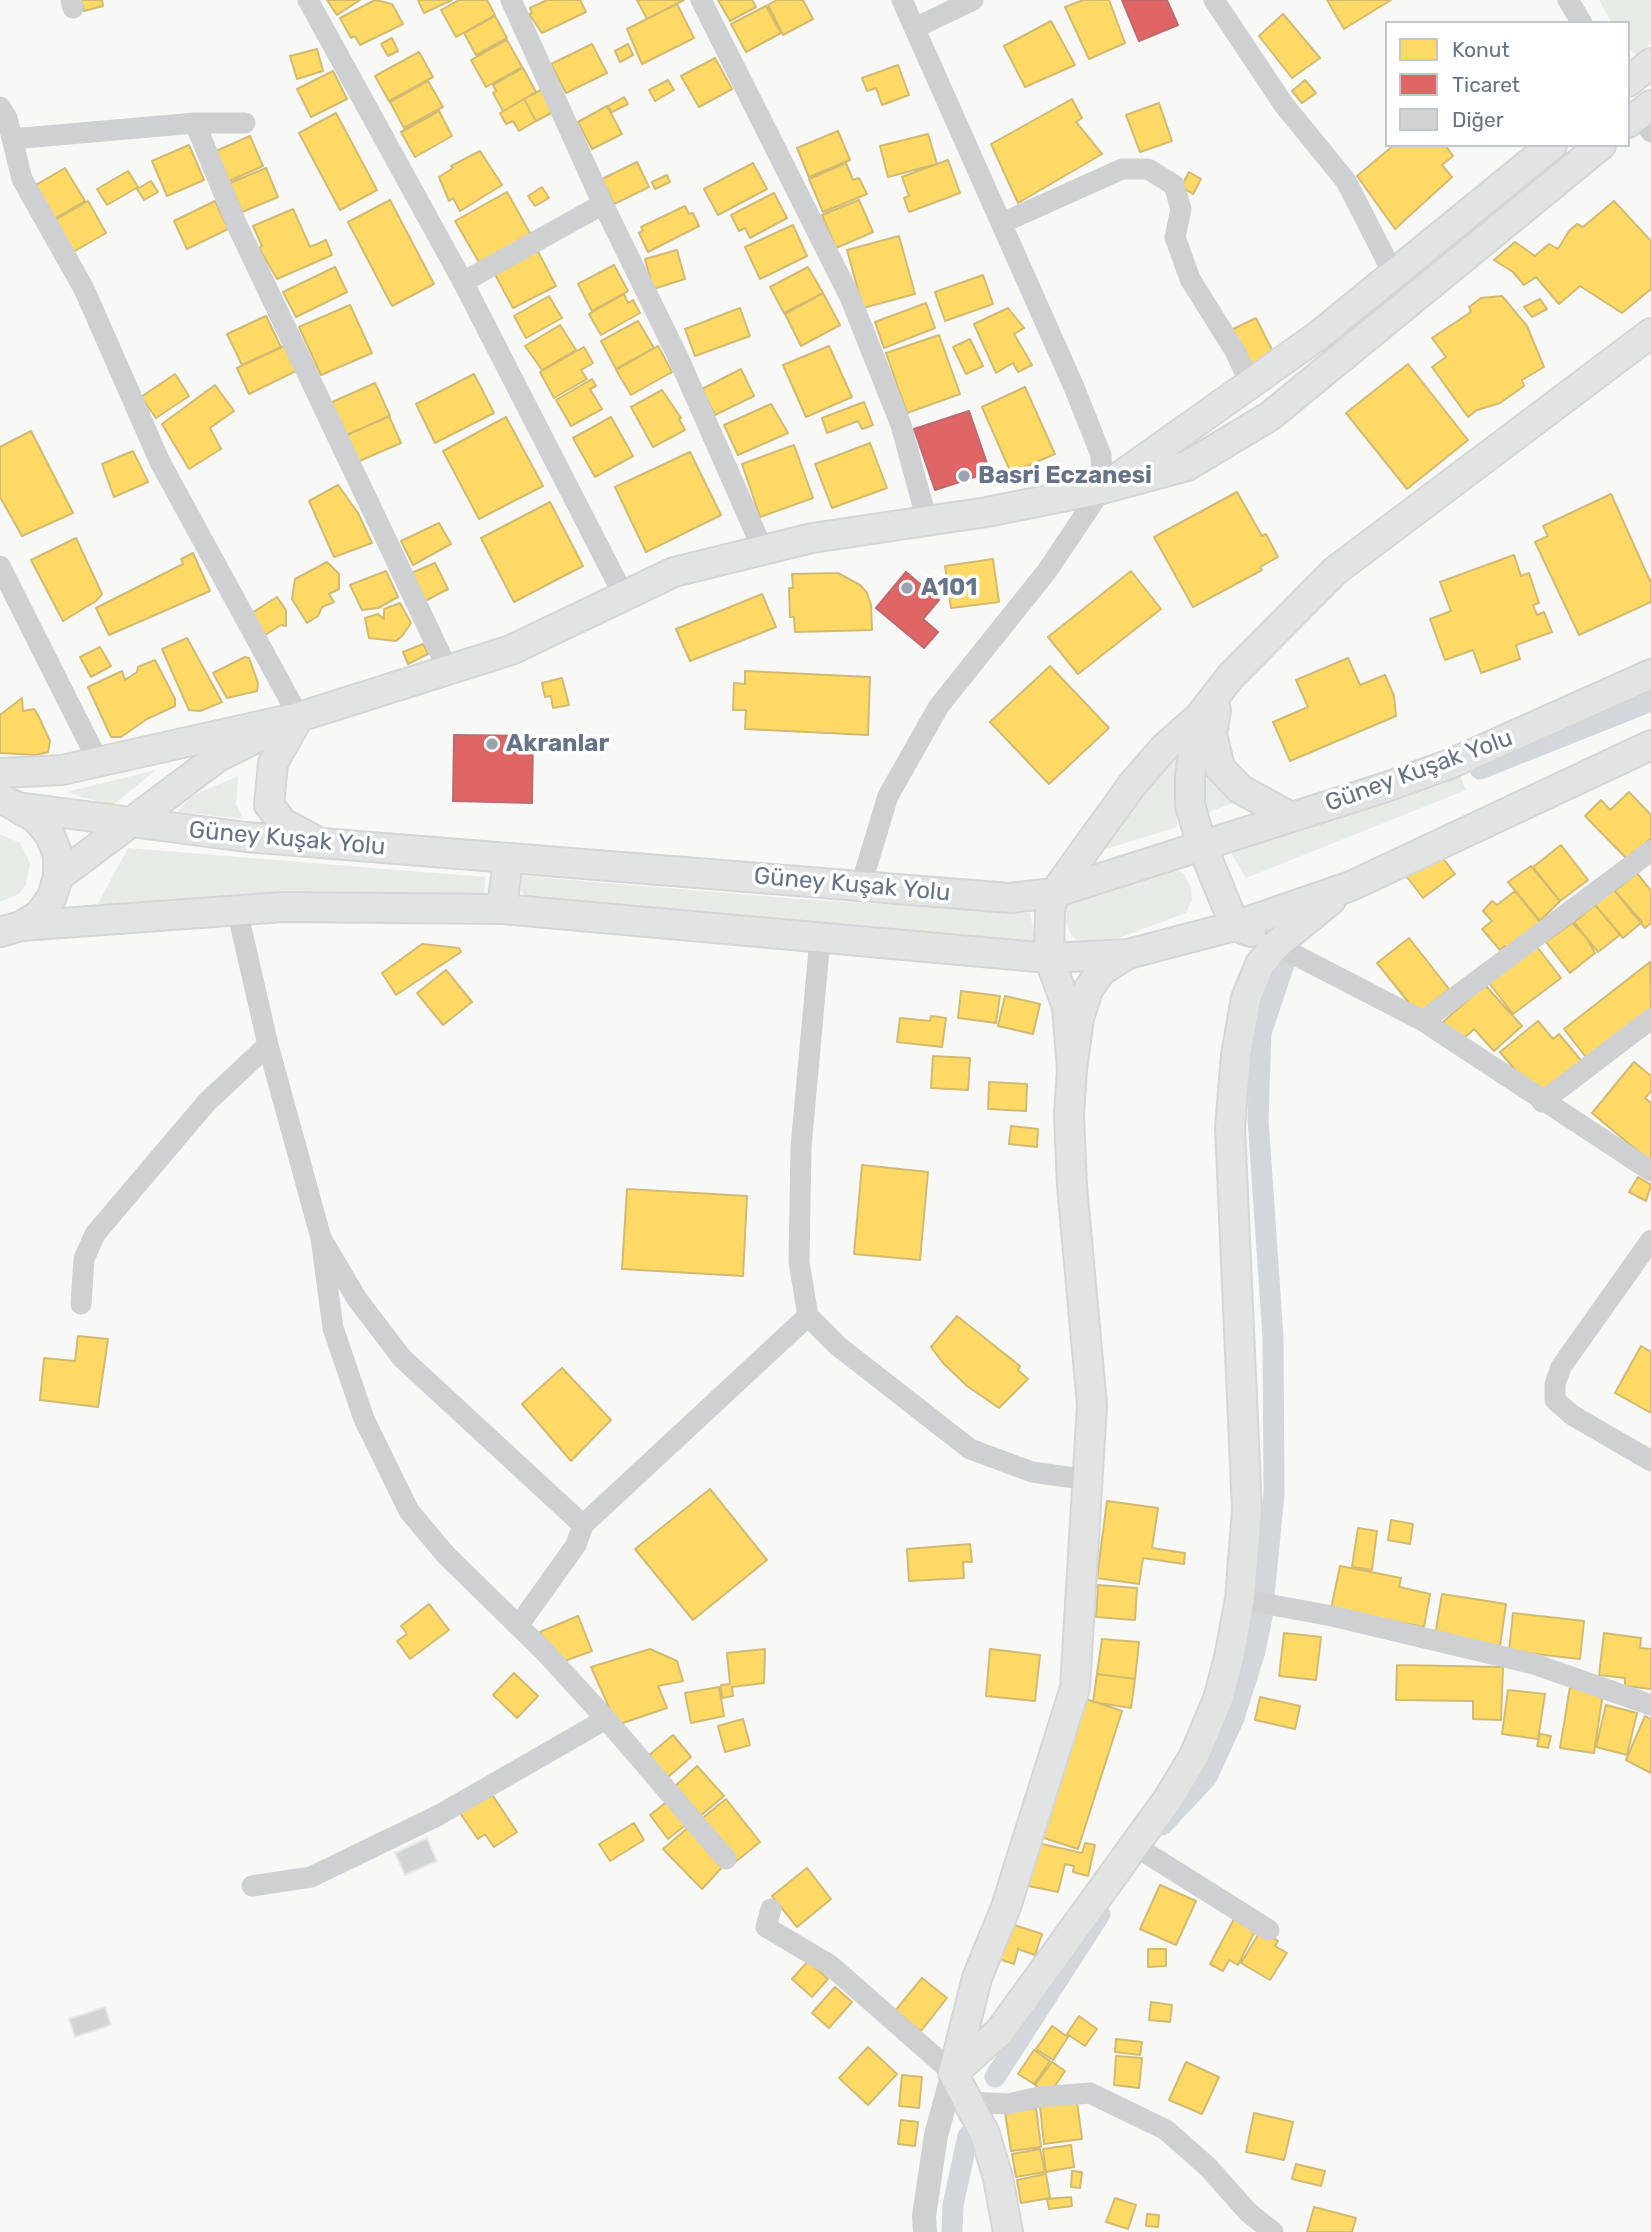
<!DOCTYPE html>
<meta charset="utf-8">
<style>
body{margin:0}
#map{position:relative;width:1651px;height:2232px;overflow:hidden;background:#f8f8f7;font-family:Rubik,sans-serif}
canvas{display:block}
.legend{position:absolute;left:1385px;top:21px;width:245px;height:126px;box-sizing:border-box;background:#fff;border:2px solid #c2c7cf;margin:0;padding:9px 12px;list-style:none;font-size:21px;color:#677487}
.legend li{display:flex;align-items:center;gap:14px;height:35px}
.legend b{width:35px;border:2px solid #c2c7cf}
</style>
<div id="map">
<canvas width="1651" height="2232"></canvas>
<ul class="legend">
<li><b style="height:19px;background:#ffd966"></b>Konut</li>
<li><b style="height:19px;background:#e06666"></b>Ticaret</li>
<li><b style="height:19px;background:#d2d3d4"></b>Diğer</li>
</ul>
</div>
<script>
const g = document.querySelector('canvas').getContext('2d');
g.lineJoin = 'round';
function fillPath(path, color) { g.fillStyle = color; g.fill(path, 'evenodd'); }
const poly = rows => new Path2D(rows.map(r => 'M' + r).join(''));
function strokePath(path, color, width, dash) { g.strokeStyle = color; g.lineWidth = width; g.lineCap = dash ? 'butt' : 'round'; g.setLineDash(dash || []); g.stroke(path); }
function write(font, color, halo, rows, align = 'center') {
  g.font = font + ' Rubik,sans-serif'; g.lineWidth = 7; g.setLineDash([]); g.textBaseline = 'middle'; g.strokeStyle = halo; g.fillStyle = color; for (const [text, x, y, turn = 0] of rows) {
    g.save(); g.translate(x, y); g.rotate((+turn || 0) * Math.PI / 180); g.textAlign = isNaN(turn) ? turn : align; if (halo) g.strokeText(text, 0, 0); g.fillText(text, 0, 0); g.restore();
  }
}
fillPath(poly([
 [1599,0,1651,0,1651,42,1639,56,1628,49,1628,23,1612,23],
 [1191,728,1177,779,1177,827,1100,851],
 [1201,757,1238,801,1204,814],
 [1455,763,1466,790,1246,878,1227,846],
 [156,770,112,806,66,792],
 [238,776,236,804,243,819,177,812,192,796],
 [0,834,20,843,30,863,26,885,19,894,0,902],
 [128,848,485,877,484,893,95,909],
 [1170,864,1184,874,1191,887,1192,900,1186,913,1095,947,1080,943,1071,935,1066,923,1067,906,1071,897],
 [523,876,800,899,1030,913,1036,945,529,901,519,887,518,880]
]), '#e7ebe5');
const homes = poly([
 [81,0,102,0,103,6,84,11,81,0],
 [327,0,360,0,337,15,327,0],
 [375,0,392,4,403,24,360,45,355,36,351,38,340,18,375,0],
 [418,0,452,0,424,13,418,0],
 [459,0,487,0,495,15,456,37,441,10,459,0],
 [547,0,580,0,586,12,542,33,529,14,532,13,530,8,547,0],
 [637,0,684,0,647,19,637,0],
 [718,0,752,0,756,7,730,21,718,0],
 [777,0,803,0,813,19,783,35,768,5,777,0],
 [1083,0,1109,0,1125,43,1089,59,1065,7,1083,0],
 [1327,0,1391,0,1344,29,1327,0],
 [677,4,694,38,642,64,627,29,677,4],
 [766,6,781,33,746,52,731,24,766,6],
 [1283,14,1320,58,1292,78,1259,36,1283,14],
 [495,16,507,38,476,55,464,33,495,16],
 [1051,21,1075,65,1025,87,1004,46,1051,21],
 [392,38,398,51,388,56,381,44,392,38],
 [507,40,522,67,486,87,471,60,507,40],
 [592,44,607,73,566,93,551,64,592,44],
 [628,44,633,55,620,62,615,51,628,44],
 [317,49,323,71,297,79,290,56,317,49],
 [419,52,433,77,389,101,375,76,419,52],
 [715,58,732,89,699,107,681,76,715,58],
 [898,65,909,95,882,105,876,88,867,91,862,78,898,65],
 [523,68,536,92,503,111,493,93,496,91,493,85,523,68],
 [333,71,347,99,311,117,297,89,333,71],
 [668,80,674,90,655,101,649,90,668,80],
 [1305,80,1316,93,1302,103,1292,91,1305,80],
 [428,81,443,107,404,128,390,102,428,81],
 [543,89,555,111,536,121,524,99,543,89],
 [624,97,628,104,612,112,608,106,624,97],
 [524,99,536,121,519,131,513,121,506,124,500,113,524,99],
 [1072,99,1082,118,1076,122,1102,154,1018,203,991,144,1072,99],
 [1159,103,1172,141,1140,152,1126,115,1159,103],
 [607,106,622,134,592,149,578,122,607,106],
 [439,111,452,136,415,157,401,132,439,111],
 [336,113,377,190,340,210,299,133,336,113],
 [838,131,850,160,809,177,797,148,838,131],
 [928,134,937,164,888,177,880,146,928,134],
 [250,136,263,166,229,181,216,151,250,136],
 [189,145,204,180,167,196,152,161,189,145],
 [1394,145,1445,145,1453,156,1442,165,1452,177,1395,229,1357,176,1394,145],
 [480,151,502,185,460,211,453,198,449,201,439,177,453,168,451,166,480,151],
 [948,160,960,193,909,212,904,198,909,196,902,177,948,160],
 [637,162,649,187,614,204,602,179,637,162],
 [753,163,767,189,718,215,704,189,753,163],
 [846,163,853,180,859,178,867,194,823,212,809,179,846,163],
 [65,168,85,201,54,219,34,186,65,168],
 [266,168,278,197,242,212,230,183,266,168],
 [128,171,138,187,107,205,97,189,128,171],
 [1189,172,1201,179,1193,194,1181,187,1189,172],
 [667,175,670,182,655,189,652,182,667,175],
 [151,181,158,192,144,200,137,189,151,181],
 [542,187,549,198,535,206,528,196,542,187],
 [507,192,531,235,480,264,455,221,507,192],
 [774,193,787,218,750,238,745,228,739,231,731,215,774,193],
 [390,200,434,284,392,306,348,222,390,200],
 [859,200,873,232,836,248,822,215,859,200],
 [88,201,106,233,73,252,55,220,88,201],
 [215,201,228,229,187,249,174,221,215,201],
 [1614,201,1651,241,1651,289,1622,313,1580,286,1559,304,1536,277,1524,285,1513,272,1494,260,1515,242,1535,256,1549,244,1558,249,1569,231,1577,224,1583,227,1614,201],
 [685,206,689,214,693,213,699,226,648,252,639,233,643,231,641,227,685,206],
 [293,209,310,247,326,240,332,255,277,279,259,248,262,246,253,226,293,209],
 [793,225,807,256,760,279,745,247,793,225],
 [899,236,915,294,863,308,847,250,899,236],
 [535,246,556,286,513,308,492,269,535,246],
 [677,250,685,279,653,289,645,259,677,250],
 [614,265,628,291,592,311,578,284,614,265],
 [335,267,347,292,296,317,283,292,335,267],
 [808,267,823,293,784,313,770,287,808,267],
 [983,275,993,304,945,321,935,292,983,275],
 [823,293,840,325,801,346,785,314,823,293],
 [624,294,628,303,633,300,640,313,601,335,589,314,624,294],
 [549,296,562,318,526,338,514,316,549,296],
 [1502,296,1527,326,1544,367,1522,380,1524,386,1500,403,1477,410,1468,417,1432,367,1446,357,1432,338,1471,312,1469,307,1481,298,1502,296],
 [1540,299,1547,309,1532,317,1524,307,1540,299],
 [926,303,935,328,884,348,875,322,926,303],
 [350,305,372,353,321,375,299,327,350,305],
 [740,308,750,336,695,356,685,329,740,308],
 [1008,308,1024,328,1014,334,1032,365,1018,372,1013,363,996,373,974,324,1008,308],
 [266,316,281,347,242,365,227,334,266,316],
 [1256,318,1275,356,1250,368,1231,330,1256,318],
 [638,321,654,348,616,369,601,341,638,321],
 [560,325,576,350,542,370,525,346,560,325],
 [939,335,960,394,907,413,886,353,939,335],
 [970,339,983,366,966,374,953,347,970,339],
 [284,346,296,371,249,394,237,368,284,346],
 [658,346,672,372,631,395,616,370,658,346],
 [829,346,852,397,806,417,783,365,829,346],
 [584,347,593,363,581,370,587,379,554,398,540,372,584,347],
 [1408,364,1468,440,1407,489,1346,413,1408,364],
 [741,369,754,396,715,415,702,389,741,369],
 [175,374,189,396,156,418,141,397,175,374],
 [474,374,494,413,435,443,416,404,474,374],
 [592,379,596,386,590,389,602,409,571,426,556,400,592,379],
 [375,383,390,416,344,436,330,403,375,383],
 [215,385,234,411,210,428,221,449,189,469,162,424,215,385],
 [1025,387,1055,454,1011,473,982,407,1025,387],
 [662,390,681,418,679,419,685,430,653,447,631,407,662,390],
 [864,402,873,425,862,429,858,421,827,433,822,418,864,402],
 [771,404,788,433,738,455,724,425,771,404],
 [389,416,401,443,357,462,345,436,389,416],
 [506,417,543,486,479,519,443,451,506,417],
 [611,417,633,456,595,477,573,438,611,417],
 [31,431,73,513,22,536,0,497,0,447,31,431],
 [870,443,887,488,832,508,815,464,870,443],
 [794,445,813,498,760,517,742,464,794,445],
 [133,451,148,482,114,497,102,464,133,451],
 [690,452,721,515,646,552,615,487,690,452],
 [338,485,358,513,372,543,334,557,309,501,338,485],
 [1237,492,1262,536,1266,534,1278,557,1260,567,1262,570,1193,607,1154,537,1237,492],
 [1611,494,1651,583,1651,602,1579,635,1535,542,1548,536,1543,526,1611,494],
 [550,502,583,566,514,602,481,538,550,502],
 [439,523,451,544,413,565,401,541,439,523],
 [76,538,102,594,96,601,63,621,31,560,76,538],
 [193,553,210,591,109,635,96,608,183,564,181,559,193,553],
 [1514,555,1521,576,1529,573,1539,603,1533,605,1537,615,1544,612,1552,632,1516,645,1520,659,1481,673,1473,650,1445,660,1430,619,1451,611,1440,582,1514,555],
 [993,559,999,602,951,608,945,566,993,559],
 [327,562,339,574,339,589,329,594,334,602,322,607,318,616,307,623,292,599,295,579,327,562],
 [435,563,448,589,423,602,409,574,435,563],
 [386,571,398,597,378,608,362,610,350,585,386,571],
 [1131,571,1161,609,1078,674,1048,637,1131,571],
 [838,573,860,585,867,593,871,605,872,630,795,632,794,617,790,617,789,588,793,588,792,574,838,573],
 [762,594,776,627,690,661,676,629,762,594],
 [277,597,286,610,286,626,281,625,262,637,250,614,277,597],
 [400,603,411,623,402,636,396,641,369,638,365,618,378,614,384,619,384,609,400,603],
 [187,638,222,702,200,711,189,710,162,649,187,638],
 [423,644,428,654,408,664,403,652,423,644],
 [100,647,111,666,91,677,80,657,100,647],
 [245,657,249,658,258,683,257,691,227,698,213,673,245,657],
 [1348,658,1360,685,1385,675,1394,696,1396,716,1290,761,1273,722,1308,707,1296,680,1348,658],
 [155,660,175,699,175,706,147,719,121,737,111,737,88,687,122,671,125,680,137,672,138,667,155,660],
 [1050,666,1109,728,1049,784,990,722,1050,666],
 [745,671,870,677,868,735,745,729,746,710,733,710,734,683,745,684,745,671],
 [562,678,569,705,553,708,551,696,545,697,542,683,562,678],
 [22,698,23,711,34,709,38,715,50,741,48,752,36,755,0,753,0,715,22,698],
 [1629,792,1651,815,1651,838,1628,860,1585,816,1601,800,1610,810,1629,792],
 [1426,836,1455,874,1423,898,1394,860,1426,836],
 [1561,845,1588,880,1560,901,1533,867,1561,845],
 [1531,866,1560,901,1540,921,1508,882,1531,866],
 [1637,873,1651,891,1651,923,1645,928,1615,891,1637,873],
 [1613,889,1642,922,1623,938,1595,905,1613,889],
 [1515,891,1541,923,1509,950,1505,946,1500,950,1482,929,1492,921,1483,911,1492,901,1497,905,1515,891],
 [1595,905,1620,935,1598,952,1574,922,1595,905],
 [1572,923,1586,937,1595,953,1570,973,1546,942,1572,923],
 [1409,938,1449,989,1418,1014,1377,963,1409,938],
 [1534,943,1561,978,1513,1014,1486,979,1534,943],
 [422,944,459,948,461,952,396,995,382,973,422,944],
 [1650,962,1651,1013,1589,1061,1564,1029,1650,962],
 [446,970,472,1002,443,1025,417,993,446,970],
 [1485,985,1522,1026,1494,1051,1474,1029,1461,1041,1443,1022,1485,985],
 [961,991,1000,996,996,1023,958,1018,961,991],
 [1005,996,1040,1004,1033,1034,998,1026,1005,996],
 [931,1016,946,1018,942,1047,897,1042,900,1018,930,1021,931,1016],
 [1538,1021,1553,1039,1559,1034,1584,1064,1541,1101,1500,1052,1538,1021],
 [933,1056,970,1058,968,1090,931,1088,933,1056],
 [1634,1062,1651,1076,1651,1091,1645,1098,1651,1103,1651,1162,1592,1113,1634,1062],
 [989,1082,1027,1084,1026,1111,988,1109,989,1082],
 [1011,1126,1038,1129,1037,1147,1009,1144,1011,1126],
 [862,1165,928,1172,920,1260,854,1254,862,1165],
 [1638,1177,1651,1185,1646,1201,1629,1192,1638,1177],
 [627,1189,747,1196,743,1276,622,1269,627,1189],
 [957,1316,1020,1366,1018,1370,1028,1379,999,1408,967,1386,943,1363,931,1347,957,1316],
 [78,1336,108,1339,98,1407,40,1400,44,1358,75,1361,78,1336],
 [1641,1346,1651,1352,1651,1413,1615,1393,1641,1346],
 [562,1368,611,1420,571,1461,522,1404,562,1368],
 [710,1489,767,1560,693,1620,635,1549,710,1489],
 [1107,1501,1158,1508,1152,1548,1185,1553,1184,1564,1143,1558,1139,1584,1097,1578,1107,1501],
 [1391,1520,1413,1524,1410,1544,1388,1540,1391,1520],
 [1358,1528,1377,1531,1372,1570,1352,1567,1358,1528],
 [970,1544,972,1562,963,1562,964,1578,909,1581,907,1549,970,1544],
 [1340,1566,1401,1578,1399,1587,1430,1594,1424,1627,1331,1609,1340,1566],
 [1098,1585,1137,1588,1135,1620,1096,1617,1098,1585],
 [1442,1594,1506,1604,1500,1646,1435,1636,1442,1594],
 [429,1604,449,1630,410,1659,397,1641,407,1634,401,1626,429,1604],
 [1513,1613,1584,1621,1580,1659,1509,1651,1513,1613],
 [578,1616,592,1651,559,1663,540,1632,578,1616],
 [1284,1633,1321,1637,1316,1680,1279,1676,1284,1633],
 [1604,1633,1641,1638,1640,1648,1651,1649,1651,1689,1625,1686,1625,1678,1599,1675,1604,1633],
 [1102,1639,1139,1642,1135,1679,1097,1674,1102,1639],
 [650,1649,677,1661,683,1681,658,1686,667,1708,617,1725,591,1667,650,1649],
 [765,1649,764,1683,732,1687,733,1696,722,1698,721,1685,730,1684,727,1653,765,1649],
 [990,1649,1040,1655,1035,1701,986,1696,990,1649],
 [1397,1665,1503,1667,1501,1720,1473,1719,1473,1701,1396,1700,1397,1665],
 [514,1673,538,1696,517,1718,493,1695,514,1673],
 [1097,1674,1135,1679,1131,1708,1093,1702,1097,1674],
 [719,1687,724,1716,691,1723,685,1693,719,1687],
 [1570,1687,1603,1693,1594,1753,1560,1748,1570,1687],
 [1508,1690,1545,1694,1538,1739,1502,1734,1508,1690],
 [1260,1697,1300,1706,1295,1729,1255,1720,1260,1697],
 [1086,1699,1122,1711,1078,1849,1041,1837,1086,1699],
 [1606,1705,1637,1713,1627,1755,1596,1747,1606,1705],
 [1645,1716,1651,1719,1651,1773,1626,1760,1645,1716],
 [743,1719,750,1745,725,1752,718,1726,743,1719],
 [1540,1734,1551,1736,1548,1748,1537,1746,1540,1734],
 [673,1735,691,1757,667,1778,648,1756,673,1735],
 [697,1766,724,1796,699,1817,672,1789,697,1766],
 [491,1793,517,1832,494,1847,485,1834,478,1839,460,1813,491,1793],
 [726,1799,760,1842,734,1863,700,1820,726,1799],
 [669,1800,687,1824,668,1839,650,1815,669,1800],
 [634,1823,644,1840,610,1861,599,1844,634,1823],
 [691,1825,726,1863,702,1889,663,1849,691,1825],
 [1033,1842,1082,1853,1085,1843,1095,1845,1088,1876,1073,1872,1074,1866,1065,1864,1058,1892,1023,1885,1033,1842],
 [807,1868,831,1899,797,1927,772,1896,807,1868],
 [1160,1885,1196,1901,1176,1945,1140,1929,1160,1885],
 [1234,1919,1255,1931,1238,1965,1229,1960,1223,1971,1210,1964,1234,1919],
 [1011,1924,1042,1934,1035,1955,1018,1949,1014,1964,999,1959,1011,1924],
 [1261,1930,1278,1941,1275,1946,1287,1953,1270,1980,1241,1963,1261,1930],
 [1148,1949,1166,1949,1166,1966,1148,1967,1148,1949],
 [808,1961,828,1979,812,1997,792,1979,808,1961],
 [922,1978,947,1998,921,2031,895,2011,922,1978],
 [835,1987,852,2002,829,2028,812,2013,835,1987],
 [1151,2002,1172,2005,1170,2022,1149,2020,1151,2002],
 [1079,2016,1097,2029,1085,2046,1067,2034,1079,2016],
 [1052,2026,1068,2037,1053,2060,1036,2049,1052,2026],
 [1116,2039,1142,2042,1140,2055,1115,2052,1116,2039],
 [868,2047,897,2074,868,2105,839,2078,868,2047],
 [1034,2050,1050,2061,1034,2084,1018,2074,1034,2050],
 [1116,2056,1142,2058,1139,2088,1114,2085,1116,2056],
 [1052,2062,1065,2071,1049,2095,1035,2085,1052,2062],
 [1186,2062,1219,2077,1202,2114,1169,2100,1186,2062],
 [902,2075,922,2077,919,2108,899,2106,902,2075],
 [1077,2102,1082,2139,1044,2144,1040,2106,1077,2102],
 [1036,2108,1041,2147,1011,2151,1005,2112,1036,2108],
 [1254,2113,1293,2122,1284,2160,1246,2152,1254,2113],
 [901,2120,918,2122,915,2146,898,2144,901,2120],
 [1071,2145,1074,2167,1046,2172,1043,2149,1071,2145],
 [1040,2149,1045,2172,1016,2177,1012,2154,1040,2149],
 [1296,2164,1325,2171,1321,2186,1292,2179,1296,2164],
 [1072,2171,1082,2172,1080,2188,1071,2187,1072,2171],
 [1046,2174,1050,2198,1021,2203,1017,2180,1046,2174],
 [1071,2197,1072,2206,1049,2209,1047,2199,1071,2197],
 [1115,2198,1136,2205,1128,2229,1106,2222,1115,2198],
 [1314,2207,1356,2218,1352,2232,1307,2232,1314,2207],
 [1147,2214,1159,2215,1158,2227,1146,2226,1147,2214]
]);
fillPath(homes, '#ffd966');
strokePath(homes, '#d1bb70', 2);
const shops = poly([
 [1122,0,1167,0,1178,25,1139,41,1122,0],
 [969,411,990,472,935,490,914,429,969,411],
 [906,572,939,600,923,619,938,632,924,648,876,608,906,572],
 [454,735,533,736,532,803,453,801,454,735]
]);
fillPath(shops, '#e06666');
strokePath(shops, '#bc6a70', 2);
strokePath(poly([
 [1480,769,1651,701],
 [1162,1825,1207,1777,1234,1718,1255,1651,1262,1617,1274,1494,1273,1337,1258,1119,1261,1033,1285,961],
 [995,2077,1100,1914],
 [952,2232,953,2205,968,2136]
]), '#d2d7db', 21);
const building = poly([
 [427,1838,437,1861,405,1875,395,1853,427,1838],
 [105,2007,111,2025,75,2037,69,2019,105,2007]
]);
fillPath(building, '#d2d3d4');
strokePath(building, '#e7e7e6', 2);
const secondary = poly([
 [1628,82,1651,63],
 [1628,123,1651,105],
 [1116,479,1319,335,1552,145],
 [1216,710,1212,734,1220,768,1240,789,1291,817],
 [1199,717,1230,677,1335,571,1651,333],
 [0,773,62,770,299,717,218,757,58,877],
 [0,798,17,807,246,837,1010,898,1054,893,1383,788,1450,764,1651,674],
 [313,839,283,823,269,805,273,763,299,717,511,650,674,572,812,538,987,512,1102,489,1187,466,1270,416,1601,145],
 [502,909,508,858],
 [21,926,283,907,502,909,1049,958,1128,954,1235,926,1351,886,1651,745],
 [0,932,21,926,39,915,52,897,58,877,58,855,50,835,36,818,16,807],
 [1128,954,1101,971,1088,990,1079,1018,1072,1069,1067,1007,1049,958,1050,911,1054,893,1132,785,1164,748,1199,717,1190,775,1190,805,1202,846,1235,926,1251,932],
 [953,2073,1000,2031,1168,1799,1194,1756,1218,1699,1229,1658,1240,1599,1247,1510,1230,1127,1236,1055,1246,998,1260,964,1276,945,1331,900],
 [1008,2232,998,2178,985,2134,953,2073,977,1978,1006,1907,1075,1688,1092,1405,1072,1186,1069,1114,1072,1069]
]);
strokePath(secondary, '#d4d6d6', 32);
strokePath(poly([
 [71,0,73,8],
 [308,0,463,282,624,596],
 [511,0,603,204,677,355,763,550],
 [701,0,850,297,901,425,927,521],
 [1214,0,1284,105,1346,181,1394,275],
 [1568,0,1582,23],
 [915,28,973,0],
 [0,107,7,118,22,179,84,289,160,462,299,717],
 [1639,114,1651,132],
 [195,123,236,223,449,672],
 [12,139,195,123,245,123],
 [1002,223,1122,169,1148,169,1174,185,1181,209,1175,237,1190,279,1235,351,1250,383],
 [463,282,603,204],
 [0,566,98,761],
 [861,885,888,796,939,706,1047,571,1102,489,1101,455,1074,387,902,0],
 [237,910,268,1045,321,1238,357,1299,402,1358,583,1525],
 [820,939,801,1147,799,1262,808,1316,838,1346,970,1449,1032,1472,1089,1480],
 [1276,945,1423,1021,1651,1171],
 [1423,1021,1651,851],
 [1542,1102,1651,1019],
 [321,1238,333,1328,364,1419,409,1511,446,1555,544,1651,606,1719,726,1859],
 [1651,1240,1561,1367,1555,1384,1555,1400,1572,1415,1651,1461],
 [81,1304,84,1259,95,1234,207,1102,268,1045],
 [1240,1599,1332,1616,1534,1664,1651,1705],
 [518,1626,576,1545,583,1525,808,1316],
 [1135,1846,1269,1930],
 [252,1886,311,1877,439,1815,606,1719],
 [771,1909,766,1927,830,1965,953,2073],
 [969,2102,1008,2104,1039,2097,1090,2093,1166,2130,1208,2167,1248,2212,1273,2232]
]), '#cfd0d2', 21);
strokePath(poly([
 [925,2232,924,2216,936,2135,953,2073]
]), '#cfd0d2', 24);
strokePath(secondary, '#e2e3e3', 28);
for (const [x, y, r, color] of [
 [964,476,7,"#9aa2ae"],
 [907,588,7,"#9aa2ae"],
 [492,744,7,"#9aa2ae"]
]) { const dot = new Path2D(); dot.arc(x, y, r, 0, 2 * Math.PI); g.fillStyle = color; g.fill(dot); strokePath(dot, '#fff', 2.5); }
write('bold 24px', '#677487', '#fff', [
 ["Basri Eczanesi",978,476],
 ["A101",921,588],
 ["Akranlar",506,744]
], 'left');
write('24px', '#677487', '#fff', [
 ["Güney Kuşak Yolu",1419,771,-20],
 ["Güney Kuşak Yolu",287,839,5],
 ["Güney Kuşak Yolu",852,885,5]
]);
</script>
